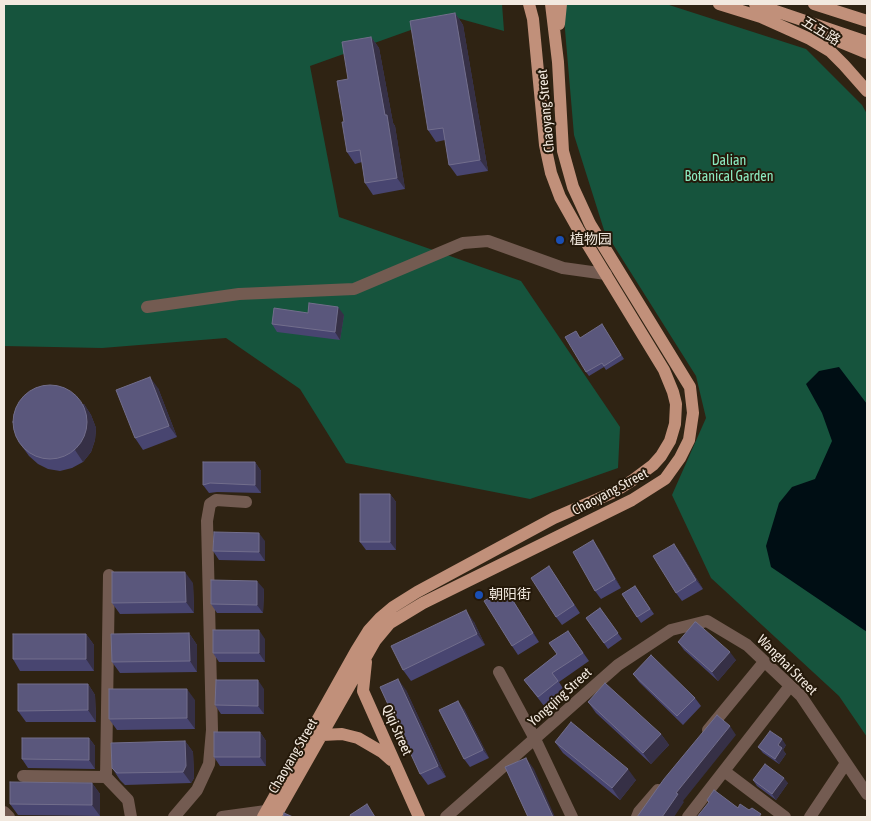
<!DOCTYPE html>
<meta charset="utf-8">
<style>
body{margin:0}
#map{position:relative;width:871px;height:821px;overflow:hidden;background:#2f2313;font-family:"Asap Condensed",sans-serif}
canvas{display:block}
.frame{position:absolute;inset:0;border:5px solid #f2e9df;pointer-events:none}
</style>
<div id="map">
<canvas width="871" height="821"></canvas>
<div class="frame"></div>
</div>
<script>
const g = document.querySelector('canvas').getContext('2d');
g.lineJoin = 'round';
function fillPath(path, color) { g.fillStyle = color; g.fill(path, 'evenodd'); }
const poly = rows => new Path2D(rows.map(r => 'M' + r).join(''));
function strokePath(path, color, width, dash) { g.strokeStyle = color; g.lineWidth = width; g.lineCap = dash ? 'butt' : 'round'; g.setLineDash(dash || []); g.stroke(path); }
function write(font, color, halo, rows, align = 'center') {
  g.font = font + ' "Asap Condensed","Noto Sans SC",sans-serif'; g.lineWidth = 4; g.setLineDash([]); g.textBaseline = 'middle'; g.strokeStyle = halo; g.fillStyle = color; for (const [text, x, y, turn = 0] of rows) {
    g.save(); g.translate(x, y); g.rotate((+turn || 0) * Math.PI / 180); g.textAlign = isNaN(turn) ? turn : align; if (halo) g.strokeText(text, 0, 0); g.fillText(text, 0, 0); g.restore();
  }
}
fillPath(poly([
 [4,4,502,4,504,31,450,16,310,66,339,217,521,281,620,427,618,468,530,499,346,463,300,389,226,338,102,348,4,346],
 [566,4,666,4,806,49,862,105,867,114,867,737,839,696,711,578,672,495,706,418,696,376,604,230,574,135,564,18]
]), '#16543d');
fillPath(poly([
 [839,367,867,404,867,632,771,567,766,546,779,503,792,487,815,479,832,441,822,413,806,384,819,371]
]), '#000e14');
strokePath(poly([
 [147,307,239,294,354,289,463,243,488,241,563,268,606,274],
 [499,672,535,739,572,817],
 [708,730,764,662],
 [724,771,785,817],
 [23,776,106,777,128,800,131,817],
 [106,777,109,575],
 [4,812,9,817],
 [174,817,197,790,209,764,212,730,207,521,210,504,216,500,246,502],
 [222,817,266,811],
 [446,817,618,665,671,630,707,621,747,645,801,696,867,794],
 [637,817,639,812,658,790],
 [688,817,790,686],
 [810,817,846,763]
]), '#735b51', 12);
strokePath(poly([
 [719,4,761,17,810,39,830,51,844,65,867,91],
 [755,4,867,42],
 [814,4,867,21],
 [559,24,561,4],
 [828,37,867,53],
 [366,662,363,691,419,817],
 [317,737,322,735,342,734,358,738,382,752,391,760],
 [263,817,356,651,369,630,380,618,393,607,417,592,554,518,614,492,633,480,653,465,661,456,670,441,675,424,676,404,673,392,664,370,578,229,560,197,551,173,545,145,533,19,529,4],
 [275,817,375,641,390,623,423,603,632,500,665,479,680,458,689,440,693,413,690,387,590,224,573,187,563,151,558,62,551,4]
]), '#c1907a', 12);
fillPath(poly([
 [455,13,463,25,488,171,457,176,449,165,445,140,436,142,428,130],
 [371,37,379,48,393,123,395,126,405,189,373,195,365,183,362,162,355,164,347,152,344,122,348,79],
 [308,313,344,315,340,340,277,332,272,324],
 [602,324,624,359,606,370,604,367,589,376,586,372],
 [158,388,177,437,143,450,135,438],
 [84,404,91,415,96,428,95,440,91,452,83,462,72,468,60,471,48,469,38,464,29,456,21,445],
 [255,462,261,471,261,493,217,492,209,493,203,485],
 [390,494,396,502,396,550,366,550,360,542],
 [265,541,265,561,219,560,213,551],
 [599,549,621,588,601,599,595,591],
 [680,552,703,589,682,601,676,593],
 [555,575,580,613,562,625,556,617],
 [193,583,194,613,120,614,112,603],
 [635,586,654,614,641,623,622,594],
 [264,589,263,613,217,613,211,604],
 [511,597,539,642,518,655,512,646],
 [600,608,622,639,608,649,586,618],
 [474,622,485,645,411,681,403,670],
 [568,631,589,661,559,682,564,690,544,706,524,680,557,654],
 [189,633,197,645,197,672,120,673,112,662],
 [86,634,94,645,94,671,20,671,13,659],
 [265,639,265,662,219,662,213,653],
 [678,642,736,660,718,681,684,650],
 [633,674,695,698,701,706,683,725,639,682],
 [88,684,95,695,96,722,26,722,18,711],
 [264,689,264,714,221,714,215,705],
 [406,690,446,777,428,785,420,774],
 [195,700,195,729,117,730,109,719],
 [588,702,661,734,669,745,651,764,596,713],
 [464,709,489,758,470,767,464,759],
 [260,732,266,741,266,766,220,766,214,757],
 [89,738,95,746,95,769,28,768,22,759],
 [185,741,193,752,194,778,191,783,125,785,120,780,112,768],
 [555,742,636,780,620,800,563,753],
 [786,745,783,750,786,754,779,764,763,753,758,747],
 [753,780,788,783,776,800,757,786],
 [92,783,100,794,100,816,18,815,10,804]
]), '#484570');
fillPath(poly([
 [455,13,463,25,488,171,480,160],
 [371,37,379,48,393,123,395,126,405,189,397,178],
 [338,307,344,315,340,340,335,332],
 [150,377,158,388,177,437,169,426],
 [84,404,91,415,96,428,95,440,91,452,83,462,75,450],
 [255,462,261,471,261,493,255,485],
 [390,494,396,502,396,550,390,542],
 [259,533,265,541,265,561,259,552],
 [593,540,599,549,621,588,615,579],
 [674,544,680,552,703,589,696,580],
 [185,572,193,583,194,613,186,602],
 [257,581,264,589,263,613,257,605],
 [505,588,511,597,539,642,533,633],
 [466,610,474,622,485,645,477,634],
 [259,630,265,639,265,662,259,653],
 [189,633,197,645,197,672,190,661],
 [86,634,94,645,94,671,86,659],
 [730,652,736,660,718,681,712,672],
 [398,679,406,690,446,777,438,766],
 [258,680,264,689,264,714,258,706],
 [88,684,95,695,96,722,88,710],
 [187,689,195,700,195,729,187,718],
 [458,701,464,709,489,758,483,750],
 [730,726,736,735,683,801,684,802,674,817,662,817,676,793],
 [260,732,266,741,266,766,260,757],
 [661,734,669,745,651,764,643,753],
 [89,738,95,746,95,769,89,760],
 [782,739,786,745,783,750,786,754,779,764,775,759,778,745],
 [185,741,193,752,194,778,191,783,183,772],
 [526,758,534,769,555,817,553,817],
 [628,769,636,780,620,800,612,788],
 [784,778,788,783,776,800,772,794],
 [92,783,100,794,100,816,92,805]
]), '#363046');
const building = poly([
 [455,13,480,160,449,165,443,128,428,130,410,21,455,13],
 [371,37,385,115,387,115,397,178,365,183,360,150,347,152,342,122,344,122,337,81,348,79,342,42,371,37],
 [309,303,338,307,335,332,272,324,274,308,308,313,309,303],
 [602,324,621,355,604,366,602,363,586,372,565,337,576,331,580,338,602,324],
 [150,377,169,426,135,438,116,390,150,377],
 '13 422a37 37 0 1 1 74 0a37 37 0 1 1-74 0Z',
 [203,462,255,462,255,485,210,483,203,485,203,462],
 [360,494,390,494,390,542,360,542,360,494],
 [214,532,259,533,259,552,213,551,214,532],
 [593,540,615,579,595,591,573,552,593,540],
 [674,544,696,580,676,593,653,556,674,544],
 [549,566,574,605,556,617,531,578,549,566],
 [112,572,185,572,186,602,112,603,112,572],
 [211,580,257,581,257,605,211,604,211,580],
 [635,586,650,609,637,617,622,594,635,586],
 [505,588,533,633,512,646,484,601,505,588],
 [600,608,618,633,604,643,586,618,600,608],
 [466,610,477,634,403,670,391,646,466,610],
 [695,622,696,622,730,652,712,672,678,642,695,622],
 [213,630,259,630,259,653,213,653,213,630],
 [568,631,583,653,552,673,558,681,538,697,524,680,557,654,549,643,568,631],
 [189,633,190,661,112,662,111,634,189,633],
 [13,634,86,634,86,659,13,659,13,634],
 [651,655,695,698,677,716,633,674,651,655],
 [398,679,438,766,420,774,380,687,398,679],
 [216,680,258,680,258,706,215,705,216,680],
 [605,683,661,734,643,753,588,702,605,683],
 [18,684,88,684,88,710,18,711,18,684],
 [109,689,187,689,187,718,109,719,109,689],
 [458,701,483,750,464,759,439,710,458,701],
 [717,715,730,726,676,793,678,794,662,817,637,817,664,779,717,715],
 [571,722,628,769,612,788,555,742,571,722],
 [770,731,782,739,778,745,782,748,775,759,758,747,770,731],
 [214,732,260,732,260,757,214,757,214,732],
 [22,738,89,738,89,760,22,759,22,738],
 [185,741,186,766,183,772,117,773,112,768,111,743,185,741],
 [526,758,553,817,528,817,505,767,526,758],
 [765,764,784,778,772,794,753,780,765,764],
 [10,782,92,783,92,805,10,804,10,782],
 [714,790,738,808,740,804,749,810,752,808,761,814,759,817,720,817,719,816,718,817,697,817,709,802,707,800,714,790],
 [367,804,375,817,351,817,350,815,367,804],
 [284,813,293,817,283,817,284,813]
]);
fillPath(building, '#5a577c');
strokePath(building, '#726e8c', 1);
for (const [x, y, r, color] of [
 [560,240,5,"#1a4fb4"],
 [479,595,5,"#1a4fb4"]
]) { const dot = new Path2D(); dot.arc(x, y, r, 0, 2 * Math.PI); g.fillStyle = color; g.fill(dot); strokePath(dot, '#25190a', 2); }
write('14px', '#f2e9df', '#25190a', [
 ["五五路",821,31,31],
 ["Chaoyang Street",546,111,-95],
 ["Chaoyang Street",610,492,-28],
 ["Wanghai Street",787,665,45],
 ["Yongqing Street",560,697,-42],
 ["Qiqi Street",397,730,66],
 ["Chaoyang Street",293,756,-60]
]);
write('14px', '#8beac0', '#25190a', [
 ["Dalian",729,161],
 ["Botanical Garden",729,177]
]);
write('14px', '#f2e9df', '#25190a', [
 ["植物园",570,240],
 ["朝阳街",489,595]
], 'left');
</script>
